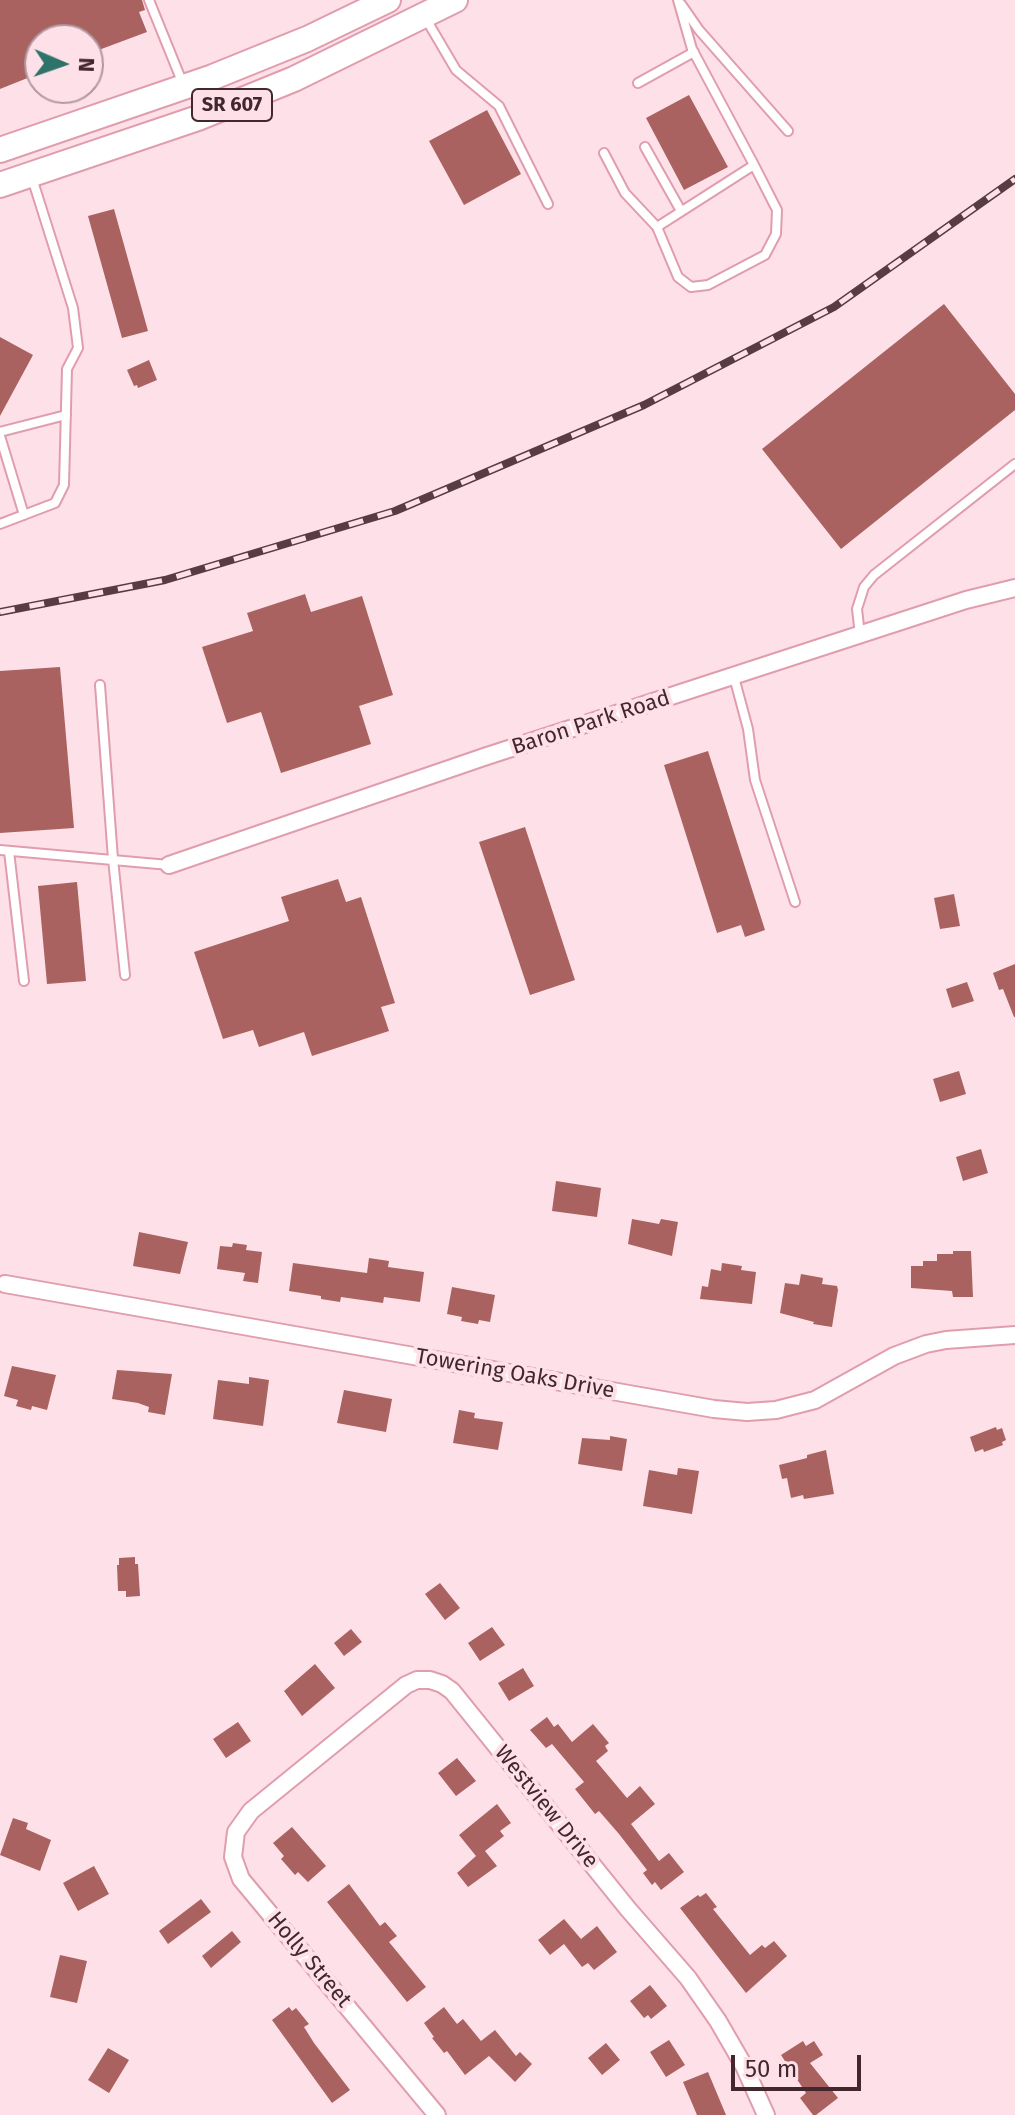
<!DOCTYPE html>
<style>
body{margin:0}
#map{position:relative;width:1015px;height:2115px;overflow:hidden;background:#fee1e8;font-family:"Fira Sans",sans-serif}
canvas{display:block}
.north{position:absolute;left:24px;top:24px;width:80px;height:80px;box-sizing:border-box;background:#fee1e8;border:2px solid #b3979e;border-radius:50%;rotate:92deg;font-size:22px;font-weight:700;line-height:32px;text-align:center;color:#42272f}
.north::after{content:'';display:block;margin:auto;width:28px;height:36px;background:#2d7369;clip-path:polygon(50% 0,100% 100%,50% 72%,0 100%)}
.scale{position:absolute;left:731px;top:2055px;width:130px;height:36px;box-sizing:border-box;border:4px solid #42272f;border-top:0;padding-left:10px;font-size:24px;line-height:28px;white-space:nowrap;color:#42272f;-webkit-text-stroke:6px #fee1e8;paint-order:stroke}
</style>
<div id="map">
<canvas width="1015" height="2115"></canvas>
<div class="north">N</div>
<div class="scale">50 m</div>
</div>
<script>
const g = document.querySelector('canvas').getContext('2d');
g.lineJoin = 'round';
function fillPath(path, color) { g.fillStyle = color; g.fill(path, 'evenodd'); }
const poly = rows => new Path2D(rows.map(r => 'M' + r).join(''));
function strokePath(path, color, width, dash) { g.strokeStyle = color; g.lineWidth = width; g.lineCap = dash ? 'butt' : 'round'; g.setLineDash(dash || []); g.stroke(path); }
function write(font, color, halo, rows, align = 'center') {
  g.font = font + ' "Fira Sans",sans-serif'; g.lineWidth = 8; g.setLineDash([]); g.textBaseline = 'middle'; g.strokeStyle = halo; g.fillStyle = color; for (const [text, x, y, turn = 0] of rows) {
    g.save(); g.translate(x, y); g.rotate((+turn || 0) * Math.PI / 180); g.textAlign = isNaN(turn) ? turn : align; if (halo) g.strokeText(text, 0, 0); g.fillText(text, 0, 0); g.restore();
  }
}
fillPath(poly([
 [0,0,142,0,145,10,139,12,147,32,88,54,88,40,40,40,40,73,0,89],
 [689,95,728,167,684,190,646,118],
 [487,110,521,174,464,205,429,141],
 [114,209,148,331,122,338,88,216],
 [944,304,1015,394,1015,410,841,549,762,449],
 [0,337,33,355,0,416],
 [149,360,157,380,138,388,137,385,134,386,127,370],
 [305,594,311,612,362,596,393,695,359,706,371,744,281,773,261,712,227,723,202,647,253,631,247,613],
 [60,667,74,828,0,833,0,671],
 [708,751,765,930,745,937,741,925,717,933,664,765],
 [525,827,575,980,530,995,479,842],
 [338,879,346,902,361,897,395,1003,381,1007,389,1031,312,1056,304,1032,259,1047,253,1030,223,1039,194,952,289,921,281,897],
 [77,882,86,981,47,984,38,886],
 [954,894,960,926,940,929,934,898],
 [1015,964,1015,1017,1014,1017,1003,989,999,990,993,973],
 [967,982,974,1001,952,1008,946,989],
 [959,1071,966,1094,940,1102,933,1079],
 [981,1149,988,1173,963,1181,956,1157],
 [556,1181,601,1188,597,1217,552,1211],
 [632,1219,659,1224,661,1219,678,1222,672,1256,628,1244],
 [139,1232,188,1242,180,1274,133,1266],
 [233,1243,247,1245,246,1250,262,1252,258,1283,243,1281,245,1273,217,1269,220,1246,232,1247],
 [953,1251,971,1251,973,1297,953,1297,952,1291,911,1288,911,1266,923,1266,923,1261,937,1261,937,1254,953,1254],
 [369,1258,389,1261,388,1267,424,1272,420,1302,384,1297,383,1303,341,1297,340,1302,321,1299,321,1296,289,1291,293,1263,367,1273],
 [722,1263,742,1266,741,1270,756,1272,752,1304,700,1299,702,1286,708,1287,711,1269,721,1271],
 [801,1274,823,1278,822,1284,837,1286,838,1290,832,1327,813,1324,814,1322,780,1313,785,1283,799,1285],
 [452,1287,495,1295,490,1322,479,1320,478,1324,461,1321,462,1317,447,1314],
 [12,1366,56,1375,47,1410,32,1406,31,1410,16,1406,18,1400,4,1396],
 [117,1370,172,1374,165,1415,148,1412,149,1407,138,1403,112,1399],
 [249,1377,269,1380,263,1426,213,1419,218,1380,249,1384],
 [344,1390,392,1399,386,1432,337,1423],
 [459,1410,475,1413,474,1418,503,1422,498,1450,453,1443],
 [996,1427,997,1430,1002,1428,1006,1440,1002,1442,1003,1445,984,1452,983,1449,975,1452,970,1437],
 [610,1436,627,1439,622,1471,578,1464,582,1438,610,1440],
 [826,1450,834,1494,804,1499,803,1495,791,1498,787,1478,782,1479,779,1465,807,1458,807,1455],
 [678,1468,699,1471,692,1514,643,1506,649,1470,677,1475],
 [135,1557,135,1564,138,1564,140,1596,126,1597,126,1591,118,1591,117,1565,119,1565,119,1558],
 [440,1583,460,1608,445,1620,425,1594],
 [492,1627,505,1645,480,1661,468,1643],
 [351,1629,362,1642,344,1656,334,1643],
 [315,1664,335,1688,302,1716,284,1691],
 [523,1668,534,1686,509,1701,498,1683],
 [547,1717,554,1727,558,1724,572,1742,593,1724,609,1743,605,1746,608,1751,596,1761,627,1798,640,1786,655,1804,631,1824,659,1861,669,1853,684,1872,661,1890,655,1882,652,1885,643,1873,647,1870,619,1834,599,1811,595,1814,575,1789,584,1782,552,1744,546,1748,530,1730],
 [238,1722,251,1741,226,1758,213,1739],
 [457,1758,476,1781,456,1796,438,1773],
 [497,1804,511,1823,500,1831,504,1836,485,1851,497,1866,468,1887,457,1873,476,1856,459,1835],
 [13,1818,28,1823,26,1829,51,1840,40,1871,0,1855],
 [292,1827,326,1866,308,1882,298,1872,295,1875,281,1859,284,1856,273,1843],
 [94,1866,109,1894,78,1911,63,1883],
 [349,1884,380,1926,385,1922,397,1936,389,1942,426,1987,407,2002,327,1902],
 [706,1893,717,1907,713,1909,750,1955,762,1945,765,1948,774,1941,787,1956,746,1993,680,1908,698,1895,700,1897],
 [201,1899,211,1912,168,1944,159,1931],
 [564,1919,581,1939,597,1926,617,1952,594,1970,588,1963,582,1967,564,1944,550,1955,538,1940],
 [232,1931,241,1942,211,1968,202,1956],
 [60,1955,87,1961,77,2003,50,1997],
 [650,1985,667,2006,651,2019,648,2015,644,2018,630,2001],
 [289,2007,292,2011,296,2008,309,2024,304,2027,314,2043,350,2090,332,2103,272,2020],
 [444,2007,457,2024,463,2019,481,2041,495,2030,516,2056,520,2052,532,2064,515,2082,489,2056,465,2075,447,2051,444,2053,432,2038,434,2037,424,2023],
 [669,2040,685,2065,666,2077,650,2052],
 [803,2041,806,2046,814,2041,823,2055,810,2063,838,2098,816,2115,813,2115,800,2098,806,2093,781,2055],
 [606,2043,620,2060,602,2075,588,2058],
 [108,2048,129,2060,109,2093,88,2080],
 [708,2072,726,2115,697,2115,683,2082]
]), '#a9625f');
const lane = poly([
 [149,0,183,84],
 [678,0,692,49,754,165,777,210,776,234,765,255,708,285,691,287,678,277,657,227,754,165],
 [681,4,699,30,788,131],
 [426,19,456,70,499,106,548,204],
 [638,83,694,52],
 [645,147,681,211],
 [604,153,625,193,657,227],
 [0,432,66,415],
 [0,436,24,515],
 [0,524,55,503,64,485,67,369,78,348,73,308,32,178],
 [860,635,857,609,864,587,874,575,1015,464],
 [734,677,748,729,755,780,795,902],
 [100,685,113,859,125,975],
 [0,850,169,865],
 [9,851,24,981]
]);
const street = poly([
 [169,865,484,757,966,600,1015,588],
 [5,1284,714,1409,747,1412,776,1410,815,1400,894,1356,926,1344,946,1340,1015,1335],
 [437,2115,241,1879,233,1857,236,1832,251,1811,406,1685,417,1680,430,1680,442,1684,452,1691,628,1909,688,1978,718,2021,744,2066,766,2115]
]);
const primary = poly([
 [0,150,213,77,307,39,388,0],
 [0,185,198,118,294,79,455,0]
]);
strokePath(lane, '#e09dae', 12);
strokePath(street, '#e09dae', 20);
strokePath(primary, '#e09dae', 28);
strokePath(lane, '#fff', 8);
strokePath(street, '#fff', 16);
strokePath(primary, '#fff', 24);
const rail = poly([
 [0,612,165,580,395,511,644,405,834,307,1015,179]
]);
strokePath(rail, '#583c44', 8);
strokePath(rail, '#fee1e8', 5, [15]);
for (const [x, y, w] of [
 [232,105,80]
]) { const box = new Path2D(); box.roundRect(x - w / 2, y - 16, w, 32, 6); g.fillStyle = '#fee1e8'; g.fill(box); strokePath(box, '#42272f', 2); }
write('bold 20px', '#42272f', null, [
 ["SR 607",232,105]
]);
write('22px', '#42272f', '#fee1e8', [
 ["Baron Park Road",591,723,-18],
 ["Towering Oaks Drive",515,1374,10],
 ["Westview Drive",546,1807,51],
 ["Holly Street",309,1960,50]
]);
</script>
